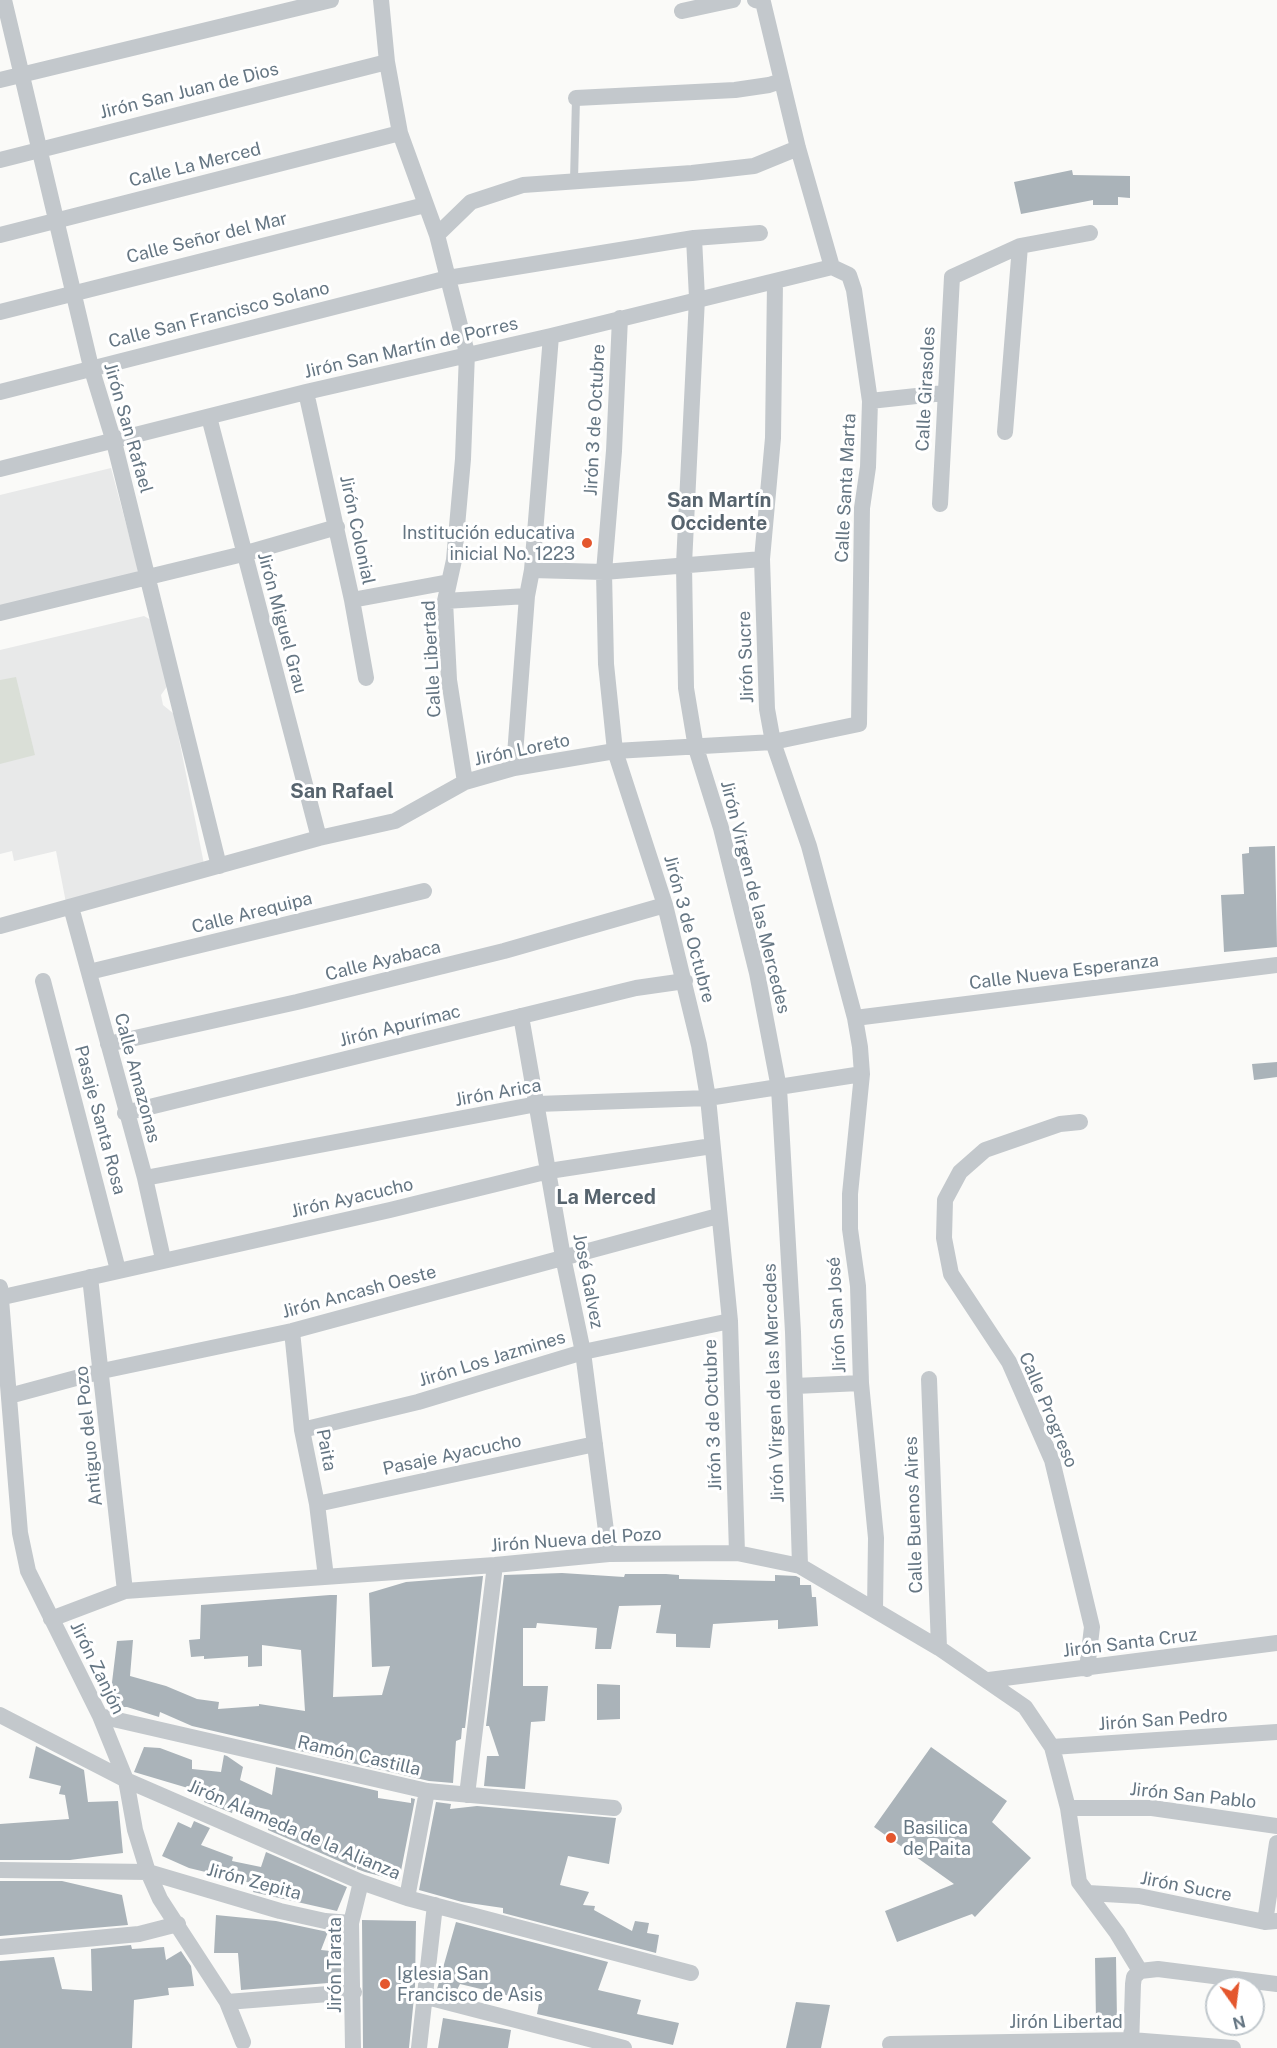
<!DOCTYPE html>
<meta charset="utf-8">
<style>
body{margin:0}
#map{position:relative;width:1277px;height:2048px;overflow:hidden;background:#fafaf8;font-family:"Public Sans",sans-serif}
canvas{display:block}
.north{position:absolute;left:1205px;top:1976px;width:60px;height:60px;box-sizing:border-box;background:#fff;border:2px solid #c1c8cd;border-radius:50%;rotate:166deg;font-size:16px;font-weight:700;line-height:24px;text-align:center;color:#657683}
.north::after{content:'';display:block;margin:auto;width:21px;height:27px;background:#e4572e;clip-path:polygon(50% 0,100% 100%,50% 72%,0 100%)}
</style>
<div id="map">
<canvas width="1277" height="2048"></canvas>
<div class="north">N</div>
</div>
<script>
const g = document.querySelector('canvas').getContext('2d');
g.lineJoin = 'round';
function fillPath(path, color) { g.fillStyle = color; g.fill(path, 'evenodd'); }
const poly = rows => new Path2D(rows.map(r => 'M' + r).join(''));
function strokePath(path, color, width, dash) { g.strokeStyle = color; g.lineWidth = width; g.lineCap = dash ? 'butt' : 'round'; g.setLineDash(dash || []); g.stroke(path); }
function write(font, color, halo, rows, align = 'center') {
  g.font = font + ' "Public Sans",sans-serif'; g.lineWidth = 6; g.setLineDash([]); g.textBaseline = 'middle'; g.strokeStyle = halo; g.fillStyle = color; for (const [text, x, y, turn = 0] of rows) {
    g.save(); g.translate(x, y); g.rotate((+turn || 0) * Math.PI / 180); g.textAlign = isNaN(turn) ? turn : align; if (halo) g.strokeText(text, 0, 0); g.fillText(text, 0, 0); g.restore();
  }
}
fillPath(poly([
 [111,468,140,576,0,609,0,495],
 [144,616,151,620,168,685,161,695,163,705,174,714,205,869,67,908,56,851,14,861,12,851,0,854,0,650]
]), '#e8e9e9');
fillPath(poly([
 [16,677,35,755,0,764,0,680]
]), '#dadfd7');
fillPath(poly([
 [1072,170,1073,175,1130,176,1130,198,1118,197,1118,205,1093,205,1093,200,1021,214,1014,182],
 [1275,846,1277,947,1224,952,1221,895,1244,894,1242,854,1249,853,1249,847],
 [1277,1062,1277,1077,1254,1080,1252,1064],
 [562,1573,624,1577,625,1574,666,1574,679,1575,679,1579,775,1581,775,1575,796,1576,800,1578,800,1585,811,1585,812,1597,816,1597,818,1626,778,1629,778,1620,713,1624,710,1648,676,1647,676,1634,656,1633,661,1605,619,1606,611,1649,595,1649,597,1628,537,1623,536,1628,523,1628,523,1686,548,1686,545,1721,531,1722,525,1789,484,1786,487,1756,499,1756,489,1726,486,1726,504,1575],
 [483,1576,465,1728,462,1728,461,1739,456,1741,453,1783,429,1781,192,1726,160,1712,159,1717,127,1707,109,1707,117,1641,133,1640,130,1676,166,1686,197,1699,219,1702,218,1709,259,1706,259,1704,305,1711,301,1650,262,1645,262,1666,248,1667,248,1656,204,1659,204,1656,191,1657,189,1640,200,1639,201,1605,330,1595,337,1595,333,1697,382,1695,390,1666,372,1667,369,1593,406,1582],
 [597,1684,620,1685,620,1719,597,1720],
 [36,1746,84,1770,88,1802,118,1801,123,1853,70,1860,0,1860,0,1824,69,1819,65,1795,59,1794,61,1786,29,1778],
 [144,1747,160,1748,192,1760,192,1769,221,1772,224,1755,227,1756,243,1767,240,1780,272,1795,276,1767,378,1791,378,1798,411,1803,411,1798,415,1799,399,1881,365,1872,357,1869,357,1865,355,1868,268,1830,270,1810,234,1802,232,1813,204,1802,208,1794,134,1772],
 [931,1747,1007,1801,992,1822,1031,1858,975,1917,972,1914,897,1942,885,1911,954,1884,874,1827],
 [436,1802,451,1804,450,1809,477,1806,616,1818,609,1864,568,1856,560,1885,589,1892,583,1905,595,1906,594,1910,632,1931,635,1921,649,1923,647,1933,659,1935,656,1953,503,1913,503,1908,462,1902,419,1890],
 [194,1821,210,1828,201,1845,233,1857,232,1861,261,1867,266,1852,347,1887,337,1911,253,1892,255,1884,189,1868,162,1856,178,1822,191,1828],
 [0,1881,62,1881,122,1895,128,1925,0,1936],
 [216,1915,276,1921,328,1932,321,1950,341,1952,341,1982,241,1990,238,1953,214,1953],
 [362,1920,416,1921,415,1987,409,2048,363,2048],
 [456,1922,608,1962,598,1990,641,2000,637,2014,679,2023,673,2045,537,2014,539,2003,460,1984,455,1994,437,1989],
 [131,1945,132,1949,164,1947,166,1960,181,1951,191,1966,194,1986,168,1988,169,1995,134,2000,132,2048,0,2048,0,1961,54,1957,62,1989,92,1991,91,1949],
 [1116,1957,1117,2021,1096,2021,1095,1958],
 [796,2002,830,2005,821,2048,786,2048],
 [443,2018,511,2030,508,2048,438,2048]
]), '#aab3b9');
strokePath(poly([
 [574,181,576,98]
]), '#c3c8cc', 8);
strokePath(poly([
 [4,0,91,367,114,442,219,866],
 [381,0,387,62,400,133,437,235,467,353,463,459,454,560,445,601,449,680,465,782],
 [755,0,763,2,798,148,832,267],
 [682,11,733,0],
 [0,80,331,0],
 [576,98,735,90,769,85,781,81],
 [0,160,387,62],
 [0,235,400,133],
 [437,235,471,202,523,185,692,173,754,166,798,148],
 [694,238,697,298,684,564,686,688,696,748,721,828,757,973,779,1088,793,1332,800,1566],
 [775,282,773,438,762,559,767,709,773,742,809,846,855,1018,860,1047,862,1074,850,1194,850,1229,858,1286,861,1383,876,1538,875,1610],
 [0,312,425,205],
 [620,318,614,451,604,572,606,664,615,751,665,905,699,1045,708,1098,730,1321,737,1553],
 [0,392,448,278,694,238,760,233],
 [306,392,352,600,366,678],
 [870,401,944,393],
 [209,417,319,838],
 [1005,432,1020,246],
 [0,469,306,392,551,336,832,267],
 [940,504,952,277,1020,246,1090,233],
 [532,570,604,572,762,559],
 [352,600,449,582],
 [445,601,527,596],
 [0,613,243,554,337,527],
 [514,768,527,596,532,570,551,336],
 [71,907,145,1178,163,1259],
 [0,926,319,838,395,821,465,782,514,768,615,751,773,742,859,724,862,508,868,467,870,401,854,290,849,275,832,267],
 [89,972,424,891],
 [43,981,118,1270],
 [521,1016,563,1257,583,1352,609,1554],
 [855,1018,1277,965],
 [108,1044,297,1002,504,951,665,905],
 [125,1113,636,988,685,981],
 [1080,1122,1060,1124,985,1150,960,1172,945,1200,944,1238,951,1274,1009,1362,1052,1460,1092,1627,1087,1669],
 [145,1178,537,1104,708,1098,862,1074],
 [90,1277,125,1591],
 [0,1287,20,1533,28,1571,100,1716,126,1780,135,1830,148,1872,160,1899,227,2002,243,2042],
 [3,1297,390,1210,549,1171,712,1146],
 [292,1331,302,1430,317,1504,326,1577],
 [929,1379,939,1648],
 [795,1386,861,1383],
 [9,1396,102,1371,292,1331,718,1216],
 [302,1430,418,1402,583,1352,730,1321],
 [317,1504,595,1444],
 [51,1619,125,1591,495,1565,609,1554,737,1553,800,1566,939,1648,1025,1707,1052,1747,1068,1808,1079,1882,1117,1933,1140,1971],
 [989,1680,1277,1643],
 [0,1715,126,1780,361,1882,407,1898,691,1973],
 [100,1716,427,1791,614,1808],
 [1052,1747,1277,1732],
 [467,1795,495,1565],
 [1068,1808,1152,1808,1277,1826],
 [0,1870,148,1872,280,1911,325,1921,351,1923],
 [1088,1893,1139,1896,1265,1922,1277,1921],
 [407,1898,427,1791],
 [1265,1922,1277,1843],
 [0,1947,139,1934,178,1924],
 [1140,1971,1158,1969,1277,1984],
 [423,1996,624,2048],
 [227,2002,354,1992],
 [890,2044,1131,2040,1233,2048],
 [353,2048,351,1923,361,1882],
 [419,2048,435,1905],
 [1131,2048,1133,1984,1134,1977,1140,1971]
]), '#c3c8cc', 16);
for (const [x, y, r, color] of [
 [587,543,6,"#e4572e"],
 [891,1838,6,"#e4572e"],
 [385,1984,6,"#e4572e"]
]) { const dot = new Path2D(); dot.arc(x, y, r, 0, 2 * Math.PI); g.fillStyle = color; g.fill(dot); strokePath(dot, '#fff', 2); }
write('18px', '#657683', '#fff', [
 ["Jirón San Juan de Dios",189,91,-14],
 ["Calle La Merced",195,165,-14],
 ["Calle Señor del Mar",207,238,-14],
 ["Calle San Francisco Solano",219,315,-14],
 ["Jirón San Martín de Porres",411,348,-13],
 ["Calle Girasoles",926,389,-87],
 ["Jirón 3 de Octubre",595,420,-87],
 ["Jirón San Rafael",128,428,74],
 ["Calle Santa Marta",846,488,-87],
 ["Jirón Colonial",357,530,78],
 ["Jirón Miguel Grau",282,623,75],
 ["Jirón Sucre",746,657,-92],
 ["Calle Libertad",432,659,-93],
 ["Jirón Loreto",522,750,-12],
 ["Jirón Virgen de las Mercedes",755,897,76],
 ["Calle Arequipa",252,913,-14],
 ["Jirón 3 de Octubre",689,929,75],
 ["Calle Ayabaca",383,961,-14],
 ["Calle Nueva Esperanza",1064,972,-7],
 ["Jirón Apurímac",400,1026,-14],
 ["Calle Amazonas",137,1078,75],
 ["Jirón Arica",498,1093,-10],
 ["Pasaje Santa Rosa",100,1120,75],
 ["Jirón Ayacucho",352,1198,-13],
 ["José Galvez",588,1281,79],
 ["Jirón Ancash Oeste",359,1292,-15],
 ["Jirón San José",837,1315,-93],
 ["Jirón Los Jazmines",492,1359,-17],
 ["Jirón Virgen de las Mercedes",774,1383,-92],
 ["Calle Progreso",1048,1410,67],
 ["Jirón 3 de Octubre",713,1415,-92],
 ["Antiguo del Pozo",89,1436,-96],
 ["Paita",326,1450,79],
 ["Pasaje Ayacucho",452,1455,-12],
 ["Calle Buenos Aires",914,1515,-92],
 ["Jirón Nueva del Pozo",576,1540,-4],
 ["Jirón Santa Cruz",1130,1643,-7],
 ["Jirón Zanjón",97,1668,64],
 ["Jirón San Pedro",1163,1720,-4],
 ["Ramón Castilla",359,1756,13],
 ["Jirón San Pablo",1193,1796,6],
 ["Jirón Alameda de la Alianza",294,1830,23],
 ["Jirón Zepita",254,1882,15],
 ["Jirón Sucre",1186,1887,11],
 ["Jirón Tarata",335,1965,-90],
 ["Jirón Libertad",1066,2022]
]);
write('18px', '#657683', '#fff', [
 ["Institución educativa",575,533,"right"],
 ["inicial No. 1223",575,554,"right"],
 ["Basilica",903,1828],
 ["de Paita",903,1849],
 ["Iglesia San",397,1974],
 ["Francisco de Asis",397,1995]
], 'left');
write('bold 20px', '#57646e', '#fff', [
 ["San Martín",719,501],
 ["Occidente",719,524],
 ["San Rafael",342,792],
 ["La Merced",606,1198]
]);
</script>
